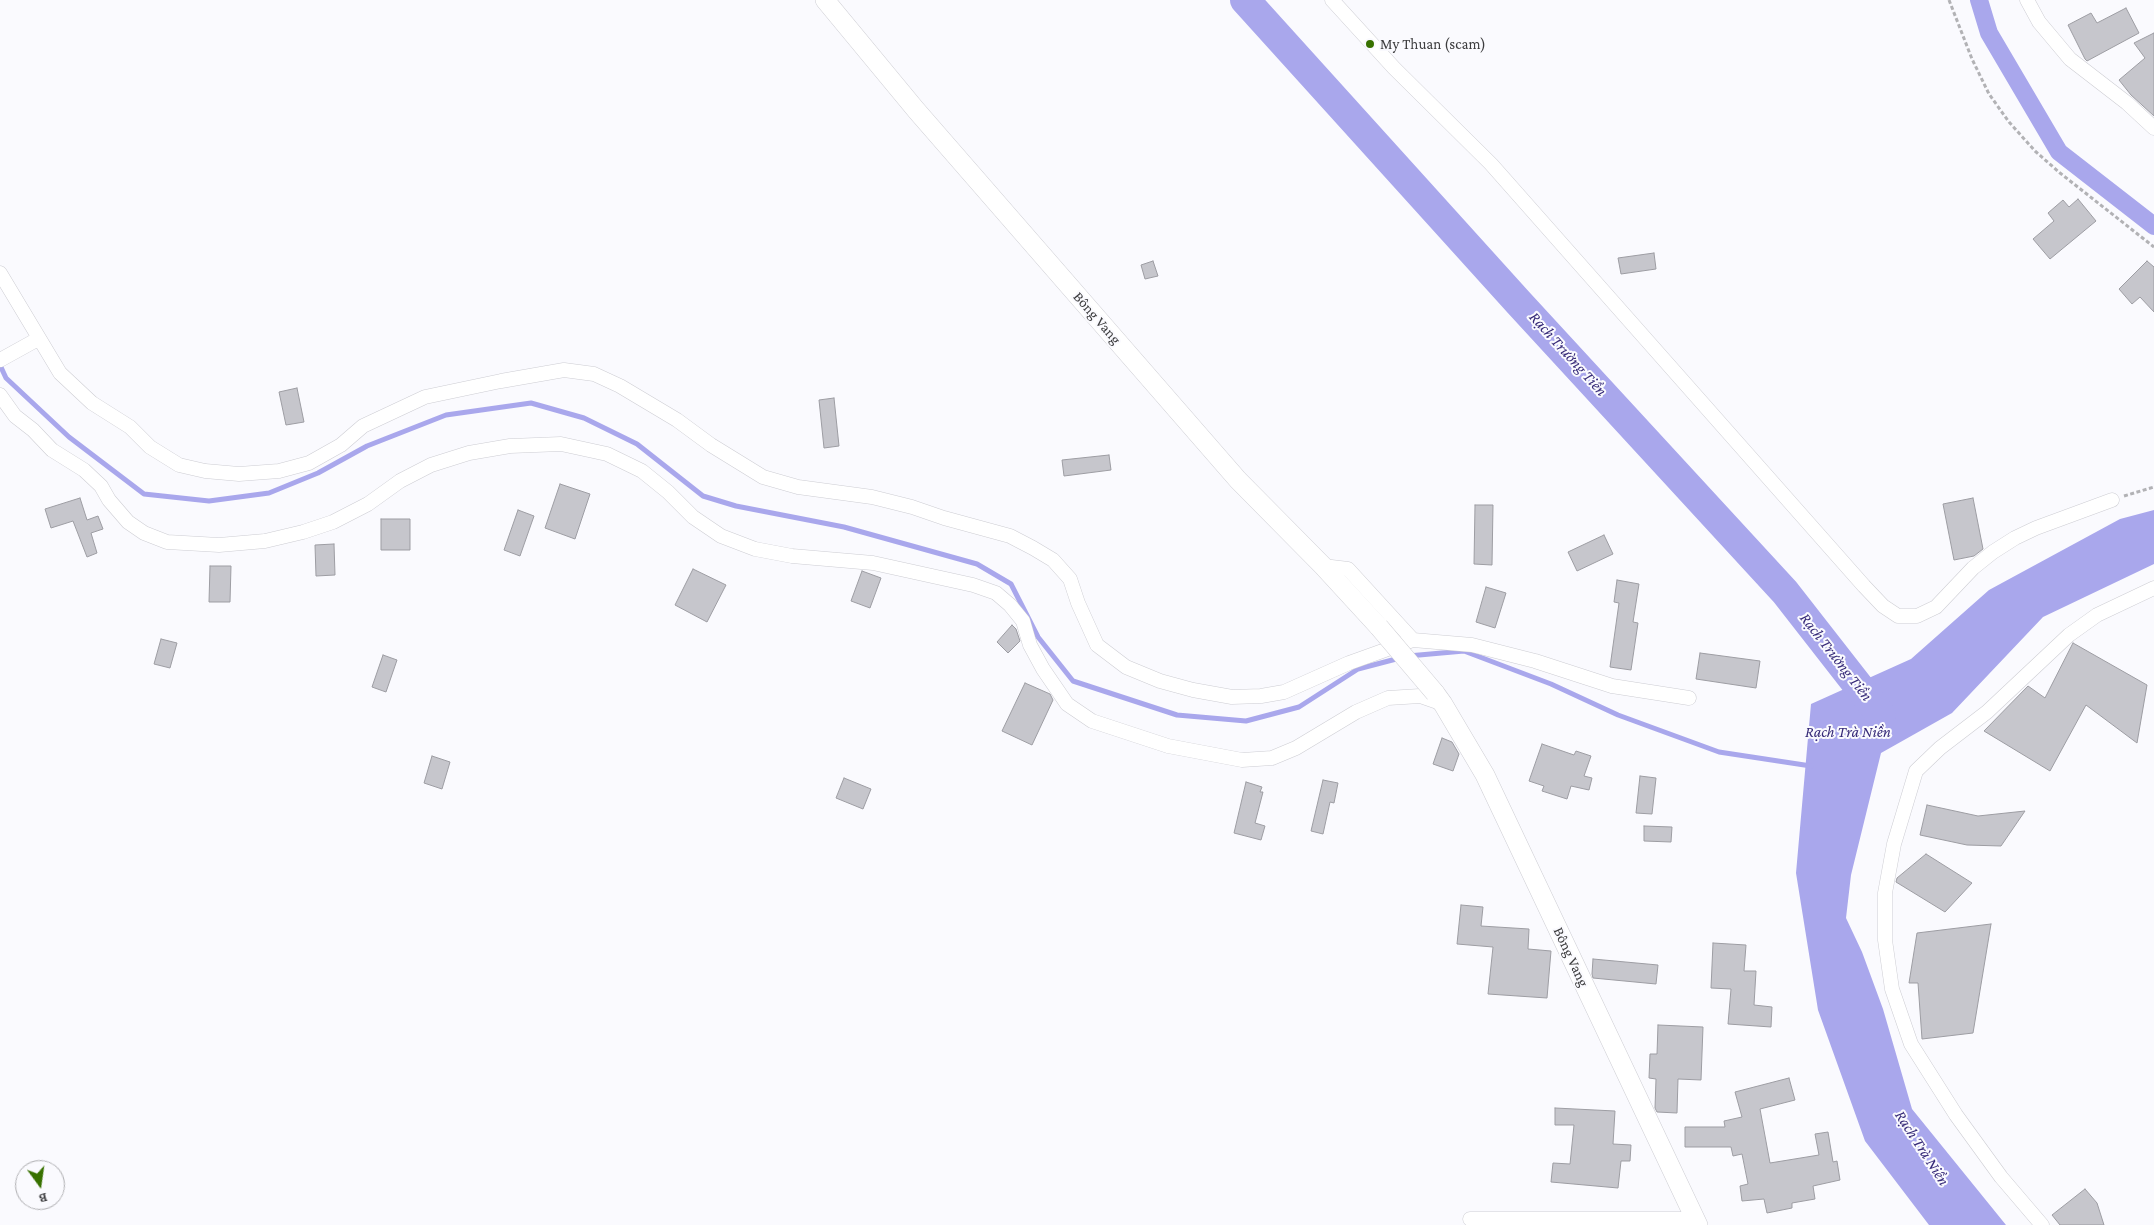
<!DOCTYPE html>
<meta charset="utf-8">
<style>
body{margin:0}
#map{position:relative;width:2154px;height:1225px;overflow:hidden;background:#fafafe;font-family:"Crimson Pro",serif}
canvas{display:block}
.north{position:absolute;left:15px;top:1160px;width:50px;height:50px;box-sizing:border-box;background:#fafafe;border:1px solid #aeaeb1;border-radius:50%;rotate:166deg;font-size:14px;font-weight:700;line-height:20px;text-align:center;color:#3c3c3e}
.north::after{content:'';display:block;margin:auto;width:18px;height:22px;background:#387100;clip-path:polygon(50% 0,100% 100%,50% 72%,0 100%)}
</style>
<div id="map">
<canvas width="2154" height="1225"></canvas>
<div class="north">B</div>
</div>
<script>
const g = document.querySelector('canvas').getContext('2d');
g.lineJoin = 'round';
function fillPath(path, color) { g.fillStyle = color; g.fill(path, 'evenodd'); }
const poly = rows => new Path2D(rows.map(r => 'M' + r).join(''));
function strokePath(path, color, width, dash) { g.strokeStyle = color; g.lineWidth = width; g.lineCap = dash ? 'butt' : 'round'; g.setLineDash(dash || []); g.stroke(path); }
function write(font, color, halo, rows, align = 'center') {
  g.font = font + ' "Crimson Pro",serif'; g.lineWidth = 4; g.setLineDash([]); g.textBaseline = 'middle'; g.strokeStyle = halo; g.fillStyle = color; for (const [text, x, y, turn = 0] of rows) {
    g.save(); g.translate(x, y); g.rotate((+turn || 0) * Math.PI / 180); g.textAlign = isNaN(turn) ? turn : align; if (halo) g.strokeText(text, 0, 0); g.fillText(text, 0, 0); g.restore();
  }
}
fillPath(poly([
 [2154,510,2154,564,2043,617,1952,713,1881,753,1851,875,1846,918,1862,952,1883,1009,1912,1109,2006,1225,1929,1225,1865,1141,1818,1010,1796,873,1811,704,1911,659,1989,590,2120,519]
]), '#a9a7ec');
strokePath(poly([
 [0,365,6,378,69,437,144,494,209,501,269,493,318,473,367,446,446,415,531,403,584,418,637,444,703,496,736,506,844,527,977,564,1011,584,1038,637,1073,681,1177,715,1246,721,1299,707,1358,669,1400,658],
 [1408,656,1464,651,1551,684,1618,715,1719,752,1811,766]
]), '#a9a7ec', 5);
strokePath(poly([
 [1979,0,1989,33,2059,152,2154,226]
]), '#a9a7ec', 18);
strokePath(poly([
 [1245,0,1519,303,1785,592,1881,715]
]), '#a9a7ec', 30);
const building = poly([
 [2126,8,2139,33,2087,61,2085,59,2068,25,2091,13,2097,23,2126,8],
 [2154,33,2154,116,2131,95,2119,80,2145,58,2134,43,2154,33],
 [2078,199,2096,221,2050,259,2033,239,2054,221,2048,213,2063,200,2069,207,2078,199],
 [1654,253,1656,269,1621,274,1618,258,1654,253],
 [1153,261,1158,276,1145,279,1141,265,1153,261],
 [2147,261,2154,267,2154,312,2140,297,2132,304,2119,289,2147,261],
 [297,388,304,422,286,425,279,392,297,388],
 [834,398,839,446,824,448,819,400,834,398],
 [1109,455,1111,470,1064,476,1062,460,1109,455],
 [560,484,590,494,575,539,545,528,560,484],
 [80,498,87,520,98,516,103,529,91,533,97,553,87,557,73,521,51,528,45,509,80,498],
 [1973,498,1983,549,1974,556,1954,560,1943,504,1973,498],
 [1475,505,1493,505,1492,565,1474,564,1475,505],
 [518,510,534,516,520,556,504,550,518,510],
 [381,519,410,519,410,550,381,550,381,519],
 [1604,535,1613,554,1577,571,1568,552,1604,535],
 [334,544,335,575,316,576,315,545,334,544],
 [210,566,231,566,230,602,209,602,210,566],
 [693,569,726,585,707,622,675,605,693,569],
 [862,571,881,578,870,608,851,601,862,571],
 [1617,580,1639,584,1633,622,1638,623,1631,670,1610,667,1619,603,1614,602,1617,580],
 [1486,587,1506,593,1495,628,1476,622,1486,587],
 [1012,625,1016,629,1020,641,1008,653,997,642,1012,625],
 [161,639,177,643,170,668,154,664,161,639],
 [2073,643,2147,685,2137,743,2086,705,2050,771,1984,731,2028,686,2045,698,2073,643],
 [1700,653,1760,661,1756,688,1696,679,1700,653],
 [383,655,397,660,386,692,372,687,383,655],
 [1025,683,1050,694,1053,700,1032,745,1002,731,1025,683],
 [1442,738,1452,742,1459,754,1453,771,1433,764,1442,738],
 [1542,744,1574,755,1576,751,1591,756,1584,776,1592,778,1589,790,1571,786,1567,799,1542,791,1544,786,1529,781,1542,744],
 [432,756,450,762,442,789,424,783,432,756],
 [1640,776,1656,778,1652,814,1636,813,1640,776],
 [844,778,871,789,863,809,836,798,844,778],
 [1323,780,1338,783,1334,803,1330,802,1323,834,1311,831,1323,780],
 [1246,782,1262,787,1260,792,1263,792,1255,823,1265,826,1261,840,1234,833,1246,782],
 [1927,805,1978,816,2025,811,2001,846,1967,845,1920,835,1927,805],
 [1644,826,1672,827,1671,842,1644,841,1644,826],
 [1926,854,1972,883,1945,912,1896,882,1897,878,1926,854],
 [1461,905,1483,907,1481,926,1529,929,1528,949,1551,951,1547,998,1488,994,1493,947,1457,944,1461,905],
 [1991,924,1973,1033,1922,1039,1918,983,1909,983,1917,933,1991,924],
 [1713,943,1746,945,1744,971,1756,971,1754,1005,1772,1007,1771,1027,1728,1024,1731,989,1711,988,1713,943],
 [1593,959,1658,965,1656,984,1593,978,1592,974,1593,959],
 [1658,1025,1703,1027,1701,1080,1678,1079,1677,1113,1657,1112,1655,1108,1656,1079,1649,1078,1650,1054,1657,1054,1658,1025],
 [1789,1078,1795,1100,1760,1109,1770,1163,1819,1155,1815,1134,1828,1132,1833,1162,1837,1161,1840,1180,1813,1186,1815,1199,1792,1203,1792,1208,1767,1213,1764,1199,1742,1201,1740,1186,1748,1184,1742,1154,1733,1156,1731,1147,1685,1147,1685,1127,1725,1127,1724,1121,1742,1117,1735,1092,1789,1078],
 [1555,1108,1615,1111,1613,1144,1631,1145,1630,1161,1621,1161,1618,1188,1551,1182,1553,1163,1570,1164,1574,1125,1555,1125,1555,1108],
 [2085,1189,2097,1203,2104,1225,2060,1225,2052,1215,2085,1189]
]);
fillPath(building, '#c6c6cc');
strokePath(building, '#9d9da3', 1);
const street = poly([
 [1332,0,1394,68,1491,164,1864,586,1883,606,1898,616,1917,616,1936,607,1973,568,1993,552,2015,538,2036,528,2112,500],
 [2027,0,2039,22,2070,59,2127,103,2154,128],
 [0,273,60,373,92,403,130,427,150,447,179,465,205,471,239,474,279,471,309,463,341,445,363,426,425,397,501,381,564,370,594,374,620,386,677,420,711,445,763,477,798,487,872,497,912,507,944,518,1010,536,1033,548,1053,560,1070,579,1078,603,1097,645,1126,667,1160,681,1193,690,1232,697,1261,696,1284,692,1349,663,1413,640,1472,645,1535,661,1612,686,1689,698],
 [0,360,38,339],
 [0,395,15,416,33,430,52,450,84,470,101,486,109,500,128,522,144,533,167,542,219,545,265,541,303,532,333,522,368,504,400,481,431,465,469,453,510,446,561,444,607,454,642,471,668,492,693,517,721,536,755,549,792,556,873,563,973,585,996,593,1010,605,1023,621,1030,645,1043,669,1067,704,1092,721,1168,746,1242,760,1272,758,1296,748,1356,712,1388,698,1420,696,1443,704],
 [1323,566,1348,569,1413,640],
 [1470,1219,1696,1219],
 [2042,1225,2001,1177,1956,1115,1911,1044,1892,989,1885,940,1885,893,1894,844,1916,771,1940,748,1987,712,2069,635,2097,615,2154,588]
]);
const secondary = poly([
 [825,0,916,110,1238,480,1323,566,1379,627],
 [1435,693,1443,704,1485,775,1698,1225]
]);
strokePath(street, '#cdcdd3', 15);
strokePath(secondary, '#cdcdd3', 20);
strokePath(poly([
 [1949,0,1972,59,1989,94,2009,122,2035,151,2060,173,2154,247],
 [2124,496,2154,487]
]), '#b2b2b5', 3, [4, 2.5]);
strokePath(street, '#fff', 14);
strokePath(secondary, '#fff', 19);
const secondaryBridge = poly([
 [1379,627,1435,693]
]);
strokePath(secondaryBridge, '#cdcdd3', 20, []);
strokePath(secondaryBridge, '#fff', 19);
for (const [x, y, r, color] of [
 [1370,44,5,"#387100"]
]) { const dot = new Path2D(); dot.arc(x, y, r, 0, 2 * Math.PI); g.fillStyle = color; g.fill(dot); strokePath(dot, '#fafafe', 2); }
write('15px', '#3c3c3e', '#fafafe', [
 ["My Thuan (scam)",1380,44]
], 'left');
write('15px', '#3c3c3e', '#fafafe', [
 ["Bông Vang",1097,318,49],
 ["Bông Vang",1571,957,65]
]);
write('italic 16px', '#362a78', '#fafafe', [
 ["Rạch Trường Tiền",1568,354,48],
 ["Rạch Trường Tiền",1836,657,52],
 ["Rạch Trà Niền",1848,732],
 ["Rạch Trà Niền",1922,1148,57]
]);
</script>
